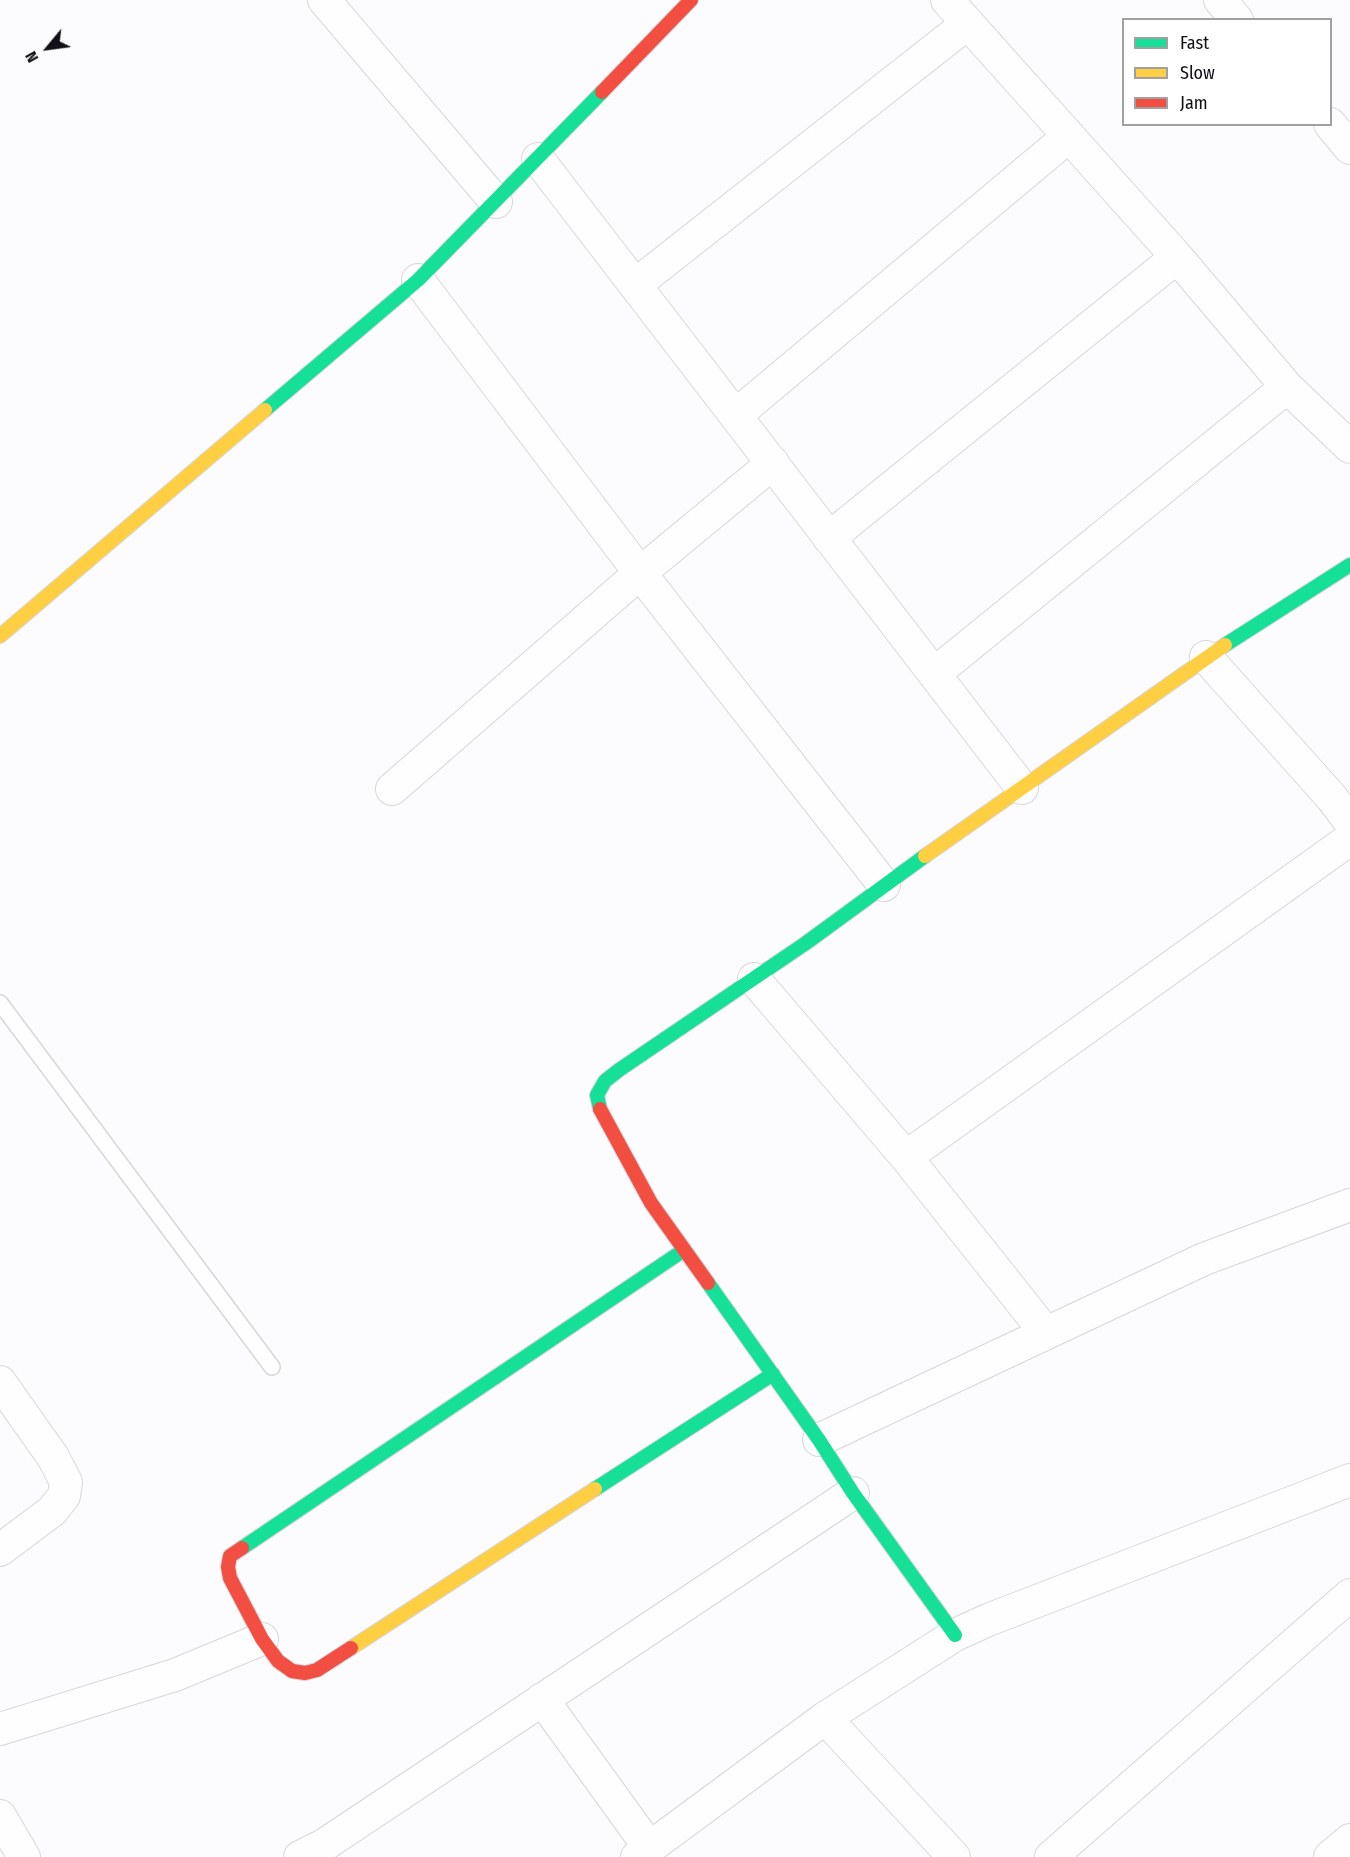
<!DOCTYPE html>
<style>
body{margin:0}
#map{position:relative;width:1350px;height:1857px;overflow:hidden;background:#fcfbfd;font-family:"Fira Sans Condensed",sans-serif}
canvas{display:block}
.legend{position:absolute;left:1122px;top:18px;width:210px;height:108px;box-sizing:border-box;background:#fff;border:2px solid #a09fa2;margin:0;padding:8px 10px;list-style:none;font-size:18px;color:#120f16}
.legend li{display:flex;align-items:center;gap:12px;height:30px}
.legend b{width:30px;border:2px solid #a09fa2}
.north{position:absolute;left:18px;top:18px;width:60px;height:60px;-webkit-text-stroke:4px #fff;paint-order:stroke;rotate:241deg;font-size:16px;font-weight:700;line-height:24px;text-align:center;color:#120f16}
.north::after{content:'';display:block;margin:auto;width:21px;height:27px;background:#120f16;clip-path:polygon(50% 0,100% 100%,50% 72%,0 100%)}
</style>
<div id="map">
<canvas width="1350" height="1857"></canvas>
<ul class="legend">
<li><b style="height:8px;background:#16e098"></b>Fast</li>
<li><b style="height:8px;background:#ffcf43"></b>Slow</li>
<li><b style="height:8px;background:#f24e42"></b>Jam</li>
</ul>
<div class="north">N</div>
</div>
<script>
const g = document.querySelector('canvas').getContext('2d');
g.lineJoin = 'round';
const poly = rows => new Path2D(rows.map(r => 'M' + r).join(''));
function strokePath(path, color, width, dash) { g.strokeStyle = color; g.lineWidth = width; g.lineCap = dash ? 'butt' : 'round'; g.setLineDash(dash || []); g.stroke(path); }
const lane = poly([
 [0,1003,272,1367]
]);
const street = poly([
 [324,0,496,202],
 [947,0,1177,257,1287,387,1350,447],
 [1220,0,1237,20],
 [1330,124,1350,148],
 [538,159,1022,788],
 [418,280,640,573,884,885],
 [635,285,968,23],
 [736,415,1069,136],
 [829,538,1177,257],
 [1206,657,1332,798,1350,822],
 [934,674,1287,387],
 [392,789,640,573,773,463],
 [754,979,906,1157,1046,1333],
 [906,1157,1350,839],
 [0,1382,53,1457,66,1482,64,1496,52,1511,0,1550],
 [819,1440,1204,1259,1350,1205],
 [542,1699,649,1847],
 [825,1718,954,1857],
 [0,1729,175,1675,262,1639],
 [0,1816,24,1857],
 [300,1857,324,1845,853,1493],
 [637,1857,825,1718,955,1635,988,1620,1350,1480],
 [1051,1857,1350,1595],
 [1330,1857,1350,1840]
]);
const fast = poly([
 [265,410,418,280,602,92],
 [1225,645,1350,565],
 [600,1109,597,1095,605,1081,619,1070,806,943,925,856],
 [708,1283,819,1440,853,1493,955,1635],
 [595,1489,773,1374],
 [242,1548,684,1250]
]);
const slow = poly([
 [0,636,265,410],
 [925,856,1225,645],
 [351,1648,595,1489]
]);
const jam = poly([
 [602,92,691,0],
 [600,1109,651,1203,708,1283],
 [242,1548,230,1556,228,1567,230,1578,262,1639,278,1661,292,1671,305,1673,317,1670,351,1648]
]);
strokePath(lane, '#d7d6da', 18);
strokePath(street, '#d7d6da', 34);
strokePath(fast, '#d7d6da', 16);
strokePath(slow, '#d7d6da', 16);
strokePath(jam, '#d7d6da', 16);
strokePath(lane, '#fffeff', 15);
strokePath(street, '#fffeff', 32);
strokePath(fast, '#16e098', 14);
strokePath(slow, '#ffcf43', 14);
strokePath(jam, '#f24e42', 14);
</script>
